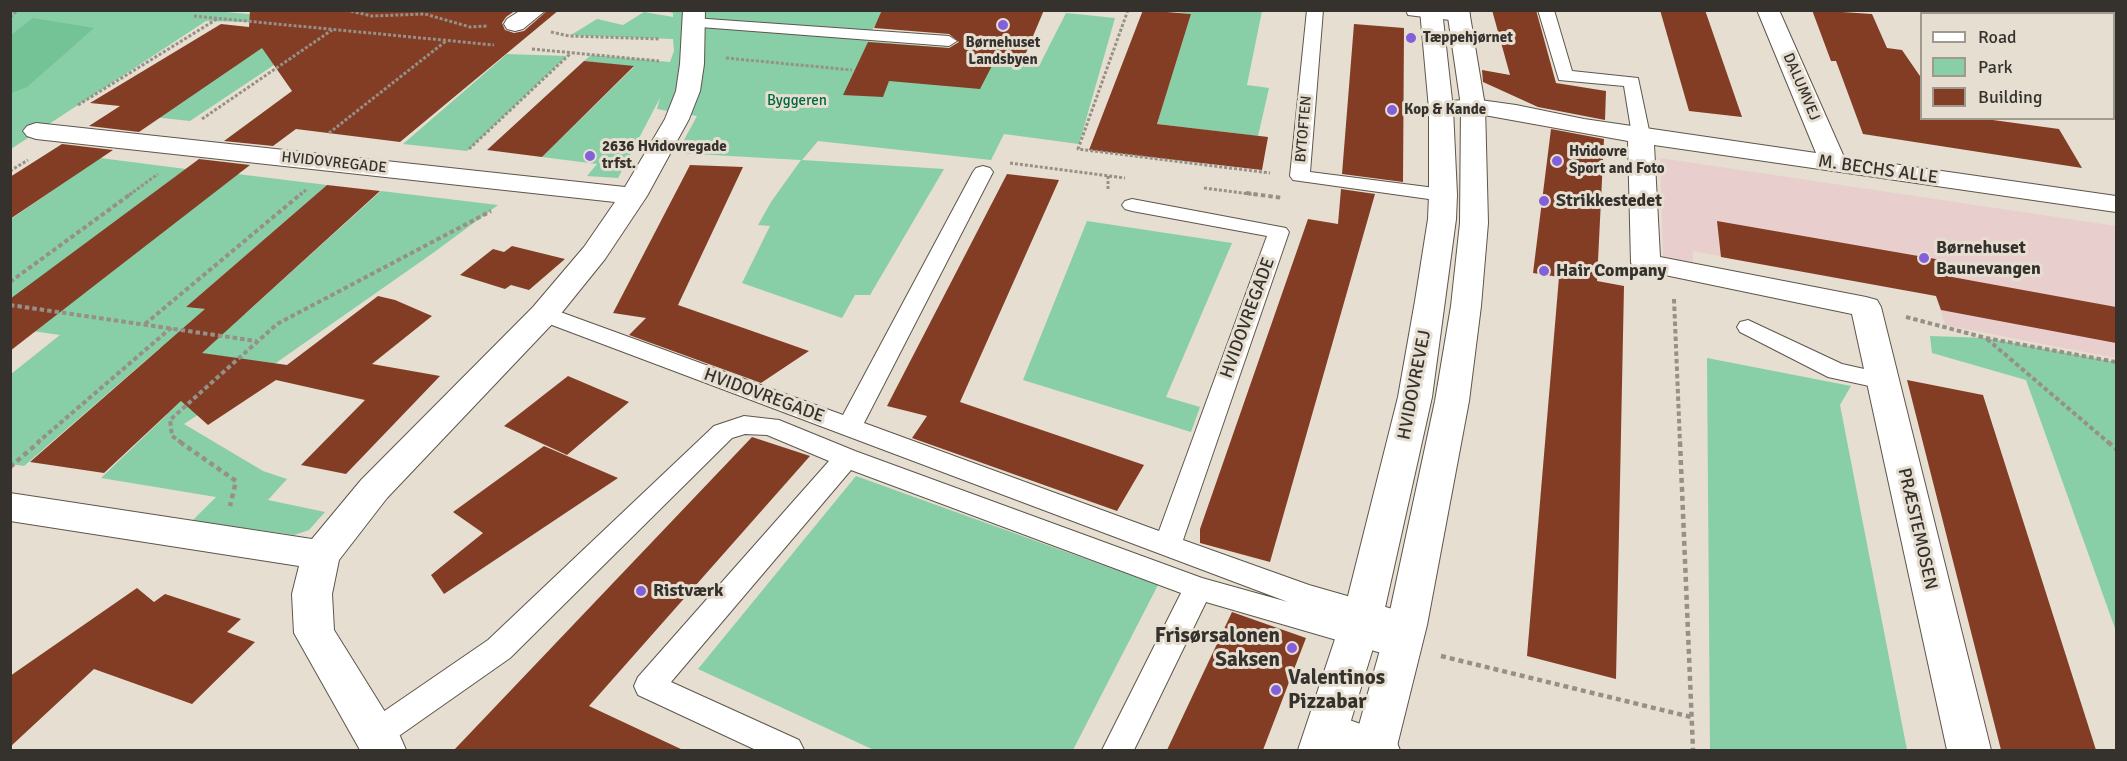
<!DOCTYPE html>
<meta charset="utf-8">
<style>
body{margin:0}
#map{position:relative;width:2127px;height:761px;overflow:hidden;background:#e6ded1;font-family:Signika,sans-serif}
canvas{display:block}
.frame{position:absolute;inset:0;border:12px solid #35322d;pointer-events:none}
.legend{position:absolute;left:1920px;top:12px;width:195px;height:108px;box-sizing:border-box;background:#e6ded1;border:2px solid #9f998f;margin:0;padding:8px 10px;list-style:none;font-size:18px;color:#35322d}
.legend li{display:flex;align-items:center;gap:12px;height:30px}
.legend b{width:30px;border:2px solid #9f998f}
</style>
<div id="map">
<canvas width="2127" height="761"></canvas>
<div class="frame"></div>
<ul class="legend">
<li><b style="height:8px;background:#fff"></b>Road</li>
<li><b style="height:16px;background:#88cea6"></b>Park</li>
<li><b style="height:16px;background:#833d25"></b>Building</li>
</ul>
</div>
<script>
const g = document.querySelector('canvas').getContext('2d');
g.lineJoin = 'round';
function fillPath(path, color) { g.fillStyle = color; g.fill(path, 'evenodd'); }
const poly = rows => new Path2D(rows.map(r => 'M' + r).join(''));
function strokePath(path, color, width, dash) { g.strokeStyle = color; g.lineWidth = width; g.lineCap = dash ? 'butt' : 'round'; g.setLineDash(dash || []); g.stroke(path); }
function write(font, color, halo, rows, align = 'center') {
  g.font = font + ' Signika,sans-serif'; g.lineWidth = 6; g.setLineDash([]); g.textBaseline = 'middle'; g.strokeStyle = halo; g.fillStyle = color; for (const [text, x, y, turn = 0] of rows) {
    g.save(); g.translate(x, y); g.rotate((+turn || 0) * Math.PI / 180); g.textAlign = isNaN(turn) ? turn : align; if (halo) g.strokeText(text, 0, 0); g.fillText(text, 0, 0); g.restore();
  }
}
fillPath(poly([
 [1660,158,2116,226,2116,358,1945,325,1936,296,1693,251,1693,266,1663,260]
]), '#e8cecd');
fillPath(poly([
 [203,10,295,18,285,23,206,21,11,149,11,155,11,11],
 [662,10,883,11,866,41,951,48,946,57,1040,64,1066,13,1115,18,1079,144,1004,134,991,160,818,141,802,160,944,169,870,295,855,295,842,318,742,283,770,226,758,225,771,202,801,160,677,153,697,116,657,109,660,98,618,178,587,176,597,164,542,157,634,67,584,61,591,55,670,62,674,51,673,39,571,35,597,19,623,25,644,12,673,17,673,13],
 [1168,11,1262,11,1247,85,1269,88,1258,136,1157,124,1191,14],
 [270,29,319,35,190,121,135,115],
 [507,54,567,56,467,151,403,144],
 [100,158,186,169,30,285,86,292,237,174,327,185,186,307,245,314,381,191,498,205,433,253,253,379,184,424,263,471,287,479,268,500,325,512,309,530,294,535,192,521,216,497,101,478,227,357,160,348,24,466,11,464,11,374,60,335,11,328,11,219],
 [1087,221,1232,243,1166,397,1200,407,1191,432,1023,380],
 [1930,336,1986,338,2116,362,2116,631,2026,380,1932,353],
 [1707,358,1851,386,1840,405,1907,750,1710,750],
 [856,476,1158,585,1073,750,874,750,698,669]
]), '#88cea6');
fillPath(poly([
 [33,18,94,28,27,87,11,93,11,35]
]), '#73c396');
fillPath(poly([
 [250,10,516,10,506,17,502,23,505,30,514,33,524,31,548,10,559,10,400,142,296,129,273,146,224,141,292,91,262,48,139,132,89,126,120,106,90,103,221,24,249,27],
 [882,10,1044,10,1023,60,996,58,980,89,889,81,883,97,843,95,868,42,949,48,959,42,949,34,874,28],
 [1143,10,1191,14,1157,124,1268,137,1262,170,1089,150],
 [1492,10,1536,10,1556,83,1606,91,1605,120,1538,107,1483,82,1482,70,1510,75],
 [1660,10,1705,10,1742,117,1689,111],
 [1812,10,1872,14,1887,48,1902,50,1922,79,1922,118,1978,118,2059,129,2082,168,1863,134,1836,61,1831,61],
 [1354,24,1404,28,1403,182,1342,174],
 [584,61,634,66,542,157,487,150],
 [1551,129,1604,139,1597,281,1624,286,1616,679,1527,656,1559,277,1533,273],
 [62,144,113,150,10,219,10,177],
 [199,159,250,165,10,351,10,299],
 [690,165,743,167,678,305,809,351,761,383,629,335,646,318,613,313],
 [1007,174,1059,180,960,402,1144,465,1117,511,912,438,927,416,887,406],
 [327,185,380,191,202,353,287,365,378,296,395,300,432,316,372,364,440,376,346,474,301,465,365,400,276,380,208,425,181,401,104,473,30,462,205,309,186,307],
 [1341,189,1375,194,1270,562,1200,543,1200,529,1308,219,1338,224],
 [1717,221,1947,261,1952,277,2116,307,2116,343,1941,310,1936,296,1721,257],
 [512,246,565,259,529,290,511,285,505,289,460,275,493,249,504,252],
 [568,376,629,402,567,455,504,426],
 [1907,380,1983,395,2096,750,2001,750],
 [752,437,810,456,589,706,683,750,454,750],
 [544,446,618,478,444,594,431,575,483,533,453,512],
 [137,588,154,602,165,594,241,619,227,632,255,642,192,704,94,669,10,747,10,676],
 [1232,612,1306,638,1263,750,1167,750]
]), '#833d25');
const lane = poly([
 [1307,10,1323,10,1310,172,1443,189,1450,191,1453,195,1450,199,1443,201,1293,180,1290,176,1307,10],
 [1538,10,1554,10,1572,71,1638,78,1650,135,1648,139,1634,139,1632,135,1624,86,1559,80,1538,10],
 [693,18,949,36,957,41,949,46,687,26,685,23,687,20,693,18],
 [983,166,990,168,993,172,864,423,1159,531,1267,236,1132,211,1125,209,1122,205,1125,201,1132,199,1286,228,1289,232,1183,540,1309,585,1417,616,1422,625,1417,634,1410,636,1417,646,1413,655,1402,659,1206,602,1134,750,1102,750,1181,593,851,470,671,682,799,740,804,750,756,750,638,695,634,686,638,677,829,461,767,435,745,434,732,438,510,658,386,745,375,749,364,745,359,735,364,725,488,640,714,426,744,416,779,420,855,451,1202,578,1288,602,536,319,533,314,536,309,544,307,552,309,843,415,973,172,976,168,983,166],
 [1748,320,1842,364,1891,375,1895,381,1891,387,1883,389,1828,377,1740,332,1737,327,1740,322,1748,320]
]);
const street = poly([
 [521,10,546,10,523,29,515,31,507,29,504,24,507,19,521,10],
 [683,10,705,10,704,64,700,91,689,119,647,196,605,259,555,321,387,498,339,560,332,594,334,630,400,736,406,750,360,750,294,633,292,594,299,566,10,521,10,493,312,539,361,480,533,307,584,247,615,202,36,139,27,136,23,131,27,126,36,123,625,187,665,119,676,91,680,64,683,10],
 [1406,10,1467,10,1470,14,1467,19,1459,21,1416,16,1408,15,1406,10],
 [1757,10,1779,10,1844,157,2116,196,2116,212,1654,145,1660,257,1866,297,1877,300,1881,307,1991,750,1947,750,1852,314,1636,269,1631,263,1628,141,1473,113,1441,116,1432,114,1429,109,1432,104,1441,102,1473,99,1516,105,1584,119,1816,153,1757,10],
 [1327,712,1394,736,1400,750,1327,750,1312,745,1305,731,1312,717,1327,712]
]);
const secondary = poly([
 [1420,10,1442,10,1453,109,1457,195,1456,219,1432,397,1384,612,1342,750,1298,750,1344,612,1398,397,1415,301,1428,219,1429,195,1429,109,1420,10],
 [1447,10,1469,10,1485,106,1488,223,1481,306,1469,401,1427,625,1396,750,1352,750,1387,625,1435,401,1451,306,1460,223,1461,106,1447,10]
]);
strokePath(lane, '#5d564b', 2);
strokePath(street, '#5d564b', 2);
strokePath(secondary, '#5d564b', 2);
strokePath(poly([
 [346,10,372,16,425,14,470,27,488,26],
 [1128,10,1078,149,1270,173],
 [194,16,494,45],
 [10,17,18,10],
 [551,32,569,36,660,39],
 [532,49,659,61],
 [726,58,852,70],
 [78,105,217,19],
 [202,119,332,30],
 [329,133,446,41],
 [469,149,571,53],
 [1010,163,1125,178],
 [10,171,28,160],
 [1108,176,1108,190],
 [1204,188,1258,195],
 [129,195,158,174],
 [300,195,306,190]
]), '#969087', 3, [3, 2]);
strokePath(poly([
 [1246,193,1283,198],
 [10,282,132,193],
 [1674,299,1680,443],
 [10,305,256,341],
 [1906,317,1986,338,2116,362],
 [145,324,302,193],
 [1987,339,2109,443],
 [37,443,172,327],
 [182,443,172,436,170,420,277,324,491,211]
]), '#969087', 4, [4.5, 3]);
strokePath(poly([
 [180,442,236,481,230,506],
 [1680,442,1693,750],
 [2108,442,2116,449],
 [10,467,39,442],
 [1441,656,1691,717]
]), '#969087', 4.5, [5, 4]);
fillPath(lane, '#fff');
fillPath(street, '#fff');
fillPath(secondary, '#fff');
for (const [x, y, r, color] of [
 [1003,25,6,"#8360da"],
 [1411,38,6,"#8360da"],
 [1392,110,6,"#8360da"],
 [590,156,6,"#8360da"],
 [1557,161,6,"#8360da"],
 [1544,201,6,"#8360da"],
 [1924,258,6,"#8360da"],
 [1544,271,6,"#8360da"],
 [641,591,6,"#8360da"],
 [1292,648,6,"#8360da"],
 [1276,690,6,"#8360da"]
]) { const dot = new Path2D(); dot.arc(x, y, r, 0, 2 * Math.PI); g.fillStyle = color; g.fill(dot); strokePath(dot, '#e6ded1', 2); }
write('bold 15px', '#35322d', '#e6ded1', [
 ["Tæppehjørnet",1423,38],
 ["Børnehuset",1003,43,"center"],
 ["Landsbyen",1003,60,"center"],
 ["Kop & Kande",1404,110],
 ["2636 Hvidovregade",602,147],
 ["trfst.",602,164],
 ["Hvidovre",1569,152],
 ["Sport and Foto",1569,169]
], 'left');
write('15px', '#35322d', '#e6ded1', [
 ["DALUMVEJ",1801,87,67],
 ["BYTOFTEN",1304,129,-85],
 ["HVIDOVREGADE",334,163,6]
]);
write('15px', '#006940', '#e6ded1', [
 ["Byggeren",797,101]
]);
write('18px', '#35322d', '#e6ded1', [
 ["M. BECHS ALLE",1878,170,8],
 ["HVIDOVREGADE",1248,318,-70],
 ["HVIDOVREVEJ",1415,385,-79],
 ["HVIDOVREGADE",764,396,20],
 ["PRÆSTEMOSEN",1917,529,77]
]);
write('bold 18px', '#35322d', '#e6ded1', [
 ["Strikkestedet",1556,201],
 ["Børnehuset",1936,248],
 ["Baunevangen",1936,269],
 ["Hair Company",1556,271],
 ["Ristværk",653,591]
], 'left');
write('bold 21px', '#35322d', '#e6ded1', [
 ["Frisørsalonen",1280,636],
 ["Saksen",1280,660],
 ["Valentinos",1288,678,"left"],
 ["Pizzabar",1288,702,"left"]
], 'right');
</script>
